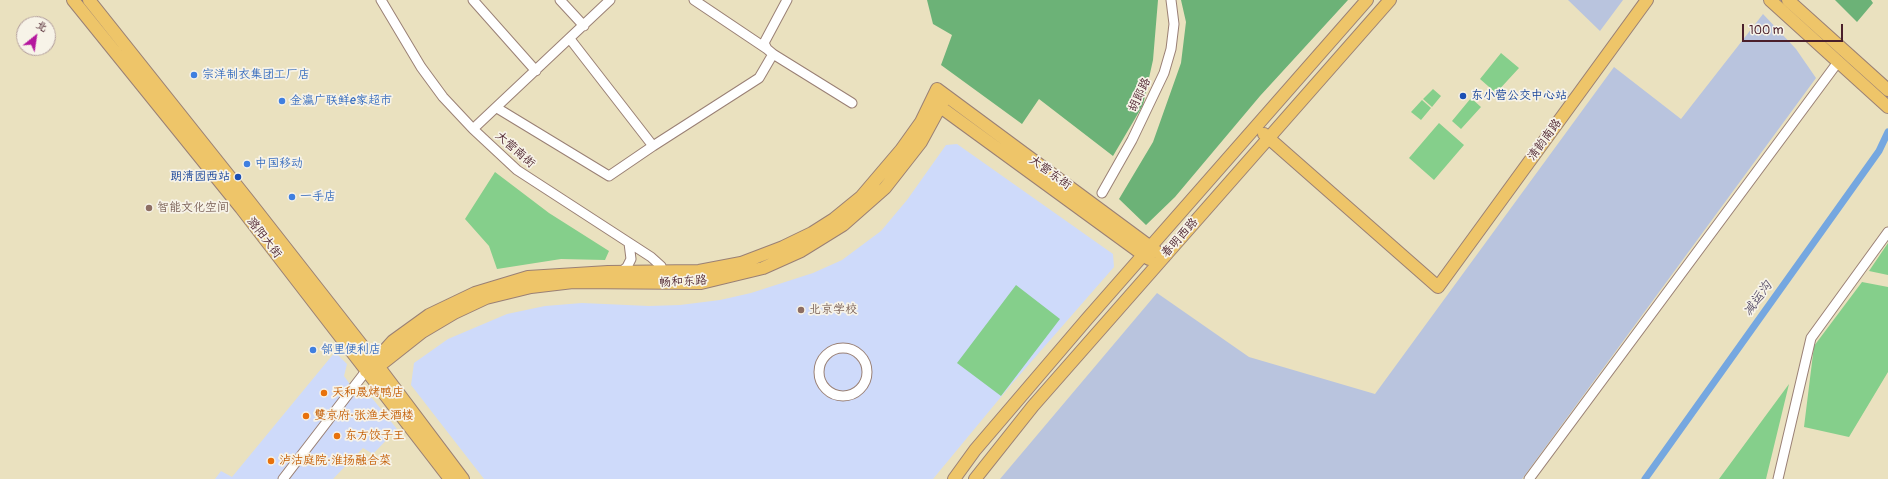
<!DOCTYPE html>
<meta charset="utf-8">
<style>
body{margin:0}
#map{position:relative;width:1888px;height:479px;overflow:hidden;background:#eae1bf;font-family:Pangolin,"LXGW WenKai TC",sans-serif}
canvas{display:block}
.north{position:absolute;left:16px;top:16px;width:40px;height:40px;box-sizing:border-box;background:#f7f3e8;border:1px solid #b29e9c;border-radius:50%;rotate:30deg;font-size:11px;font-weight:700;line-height:16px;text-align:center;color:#4a1f2b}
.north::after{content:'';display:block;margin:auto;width:14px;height:18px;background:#b5179e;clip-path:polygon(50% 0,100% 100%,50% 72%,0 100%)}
.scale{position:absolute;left:1742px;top:24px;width:101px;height:18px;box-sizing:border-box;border:2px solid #4a1f2b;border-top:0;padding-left:5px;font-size:12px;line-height:14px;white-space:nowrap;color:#4a1f2b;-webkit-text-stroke:3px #f7f3e8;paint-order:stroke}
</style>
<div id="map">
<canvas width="1888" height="479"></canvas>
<div class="north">北</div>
<div class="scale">100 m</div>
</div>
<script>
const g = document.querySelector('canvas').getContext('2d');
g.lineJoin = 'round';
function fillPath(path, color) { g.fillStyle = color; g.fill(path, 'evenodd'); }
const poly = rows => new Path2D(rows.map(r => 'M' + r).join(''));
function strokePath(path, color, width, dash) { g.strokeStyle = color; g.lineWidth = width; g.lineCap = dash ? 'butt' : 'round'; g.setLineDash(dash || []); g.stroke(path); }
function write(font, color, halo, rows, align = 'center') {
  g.font = font + ' Pangolin,"LXGW WenKai TC",sans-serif'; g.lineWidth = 3.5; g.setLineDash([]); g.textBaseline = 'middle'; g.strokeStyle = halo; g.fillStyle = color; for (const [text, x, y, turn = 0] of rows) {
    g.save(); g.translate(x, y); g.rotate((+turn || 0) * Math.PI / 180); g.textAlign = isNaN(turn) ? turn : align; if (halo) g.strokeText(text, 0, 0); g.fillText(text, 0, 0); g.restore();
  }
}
fillPath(poly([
 [957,144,1113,254,1114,267,1010,386,933,479,484,479,411,385,414,363,448,339,507,314,545,306,582,303,649,306,680,305,720,300,751,293,813,273,842,260,881,231,907,200,946,145],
 [335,352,347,364,344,376,360,398,372,398,397,429,373,454,363,448,333,479,215,479,221,471,232,477]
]), '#cedafa');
fillPath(poly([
 [1568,0,1623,0,1600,31],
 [1763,14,1796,49,1816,78,1522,479,1000,479,1157,293,1249,357,1375,394,1614,67,1681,119]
]), '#b9c4de');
fillPath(poly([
 [1501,53,1519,68,1496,93,1480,79],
 [1433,89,1441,96,1432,107,1423,99],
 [1471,98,1481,107,1461,129,1452,121],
 [1422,100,1431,108,1421,120,1411,112],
 [1439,123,1464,145,1434,180,1409,158],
 [495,172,549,213,609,251,605,260,561,259,497,269,489,246,465,219],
 [1888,243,1888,275,1869,271],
 [1862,282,1888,287,1888,372,1849,437,1804,427,1814,346],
 [1016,285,1060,319,1001,396,957,363],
 [1789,384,1766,479,1719,479]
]), '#85cf8b');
fillPath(poly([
 [927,0,1158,0,1153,60,1143,105,1113,156,1039,99,1022,124,941,65,952,35,933,24],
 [1181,0,1348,0,1260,96,1175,197,1146,225,1119,199,1153,142,1181,63,1186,22],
 [1835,0,1871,0,1873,3,1857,22]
]), '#6cb277');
strokePath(poly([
 [1645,479,1879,151,1888,132]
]), '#75a7e0', 7);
const minor = poly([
 [381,0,421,67,443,97,473,129,517,170,651,257,661,266,663,276],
 [473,0,536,71],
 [560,0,584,26],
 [694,0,767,49],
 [570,39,653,146],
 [773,54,852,103],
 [497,108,609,176,653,146,759,78,773,54,767,49,764,43,787,0],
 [473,129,610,0],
 [1102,193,1132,140,1164,73,1171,49,1174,24,1171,0],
 [621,272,627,267,631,259,629,243],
 '819 372a24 24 0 1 1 48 0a24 24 0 1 1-48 0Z',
 [283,479,366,371],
 [1529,479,1838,62],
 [1778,479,1811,338,1888,232]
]);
const major = poly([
 [73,0,241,208,450,479],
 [89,0,249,201,375,362,463,479],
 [1770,0,1888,107],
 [1788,0,1888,90],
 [935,103,1149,259],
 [1264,134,1438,287,1647,0],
 [379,366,422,332,454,313,486,298,531,287,573,282,701,283,763,268,801,251,843,225,885,188,921,142,946,96],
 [366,371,393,341,429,315,475,293,528,277,608,272,699,271,741,263,783,247,812,233,834,219,861,197,901,150,921,122,937,89,1164,257],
 [954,479,975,450,1087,319,1367,0],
 [975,479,1033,406,1390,0]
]);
strokePath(minor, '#9a8075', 11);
strokePath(major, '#9a8075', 14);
strokePath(minor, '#fff', 9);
strokePath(major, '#eec569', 12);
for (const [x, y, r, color] of [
 [194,75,4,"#3f7fe0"],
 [1463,96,4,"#1a4fb4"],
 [282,101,4,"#3f7fe0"],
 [247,164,4,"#3f7fe0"],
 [238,177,4,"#1a4fb4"],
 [292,197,4,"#3f7fe0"],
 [149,208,4,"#8d6e63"],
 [801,310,4,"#8d6e63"],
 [313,350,4,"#3f7fe0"],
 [324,393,4,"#e8710a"],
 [306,416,4,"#e8710a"],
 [337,436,4,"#e8710a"],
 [271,461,4,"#e8710a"]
]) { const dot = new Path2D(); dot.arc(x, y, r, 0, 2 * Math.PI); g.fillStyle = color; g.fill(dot); strokePath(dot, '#f7f3e8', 1.5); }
write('12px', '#366cbe', '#f7f3e8', [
 ["宗洋制衣集团工厂店",202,75],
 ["金瀛广联鲜e家超市",290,101],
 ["中国移动",255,164],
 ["一手店",300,197],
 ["邻里便利店",321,350]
], 'left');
write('12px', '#4a1f2b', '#f7f3e8', [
 ["胡郎路",1140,95,-65],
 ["清韵南路",1545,140,-54],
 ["大营南街",515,150,41],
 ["大营东街",1050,173,36],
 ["潞阳大街",264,238,52],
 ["春明西路",1180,238,-48],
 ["畅和东路",683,282,-3]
]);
write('12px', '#164399', '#f7f3e8', [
 ["东小营公交中心站",1471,96],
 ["朗清园西站",230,177,"right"]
], 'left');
write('12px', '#785e54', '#f7f3e8', [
 ["智能文化空间",157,208],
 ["北京学校",809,310]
], 'left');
write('12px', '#c56008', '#f7f3e8', [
 ["天和晟烤鸭店",332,393],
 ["雙京府·张渔夫酒楼",314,416],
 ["东方饺子王",345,436],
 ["泸沽庭院·淮扬融合菜",279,461]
], 'left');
write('italic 13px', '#594f6a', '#f7f3e8', [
 ["减运沟",1758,299,-54]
]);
</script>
